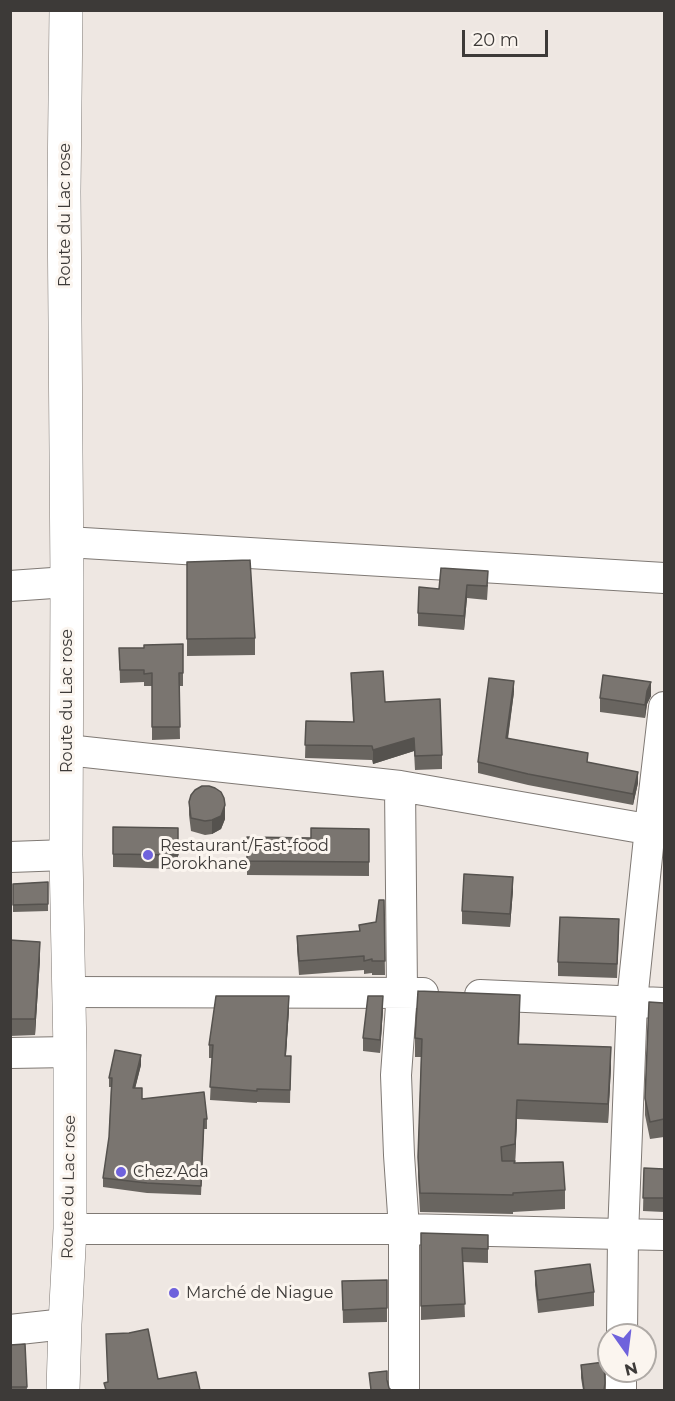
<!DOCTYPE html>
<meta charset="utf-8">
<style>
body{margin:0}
#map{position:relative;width:675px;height:1401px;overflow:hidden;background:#eee7e2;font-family:Montserrat,sans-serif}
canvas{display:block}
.frame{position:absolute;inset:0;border:12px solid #3d3a38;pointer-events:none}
.north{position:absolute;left:597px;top:1323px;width:60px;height:60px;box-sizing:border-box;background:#fbf5ef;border:2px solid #afaaa6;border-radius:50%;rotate:166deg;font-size:16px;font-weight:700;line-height:24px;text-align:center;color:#3d3a38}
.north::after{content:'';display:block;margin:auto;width:21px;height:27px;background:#6f62dc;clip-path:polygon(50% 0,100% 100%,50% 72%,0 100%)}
.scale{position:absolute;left:462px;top:30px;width:86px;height:27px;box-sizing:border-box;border:3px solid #3d3a38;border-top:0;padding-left:8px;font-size:18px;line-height:21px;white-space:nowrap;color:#3d3a38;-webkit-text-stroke:4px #fbf5ef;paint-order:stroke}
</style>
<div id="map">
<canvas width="675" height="1401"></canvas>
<div class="frame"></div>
<div class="north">N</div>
<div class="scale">20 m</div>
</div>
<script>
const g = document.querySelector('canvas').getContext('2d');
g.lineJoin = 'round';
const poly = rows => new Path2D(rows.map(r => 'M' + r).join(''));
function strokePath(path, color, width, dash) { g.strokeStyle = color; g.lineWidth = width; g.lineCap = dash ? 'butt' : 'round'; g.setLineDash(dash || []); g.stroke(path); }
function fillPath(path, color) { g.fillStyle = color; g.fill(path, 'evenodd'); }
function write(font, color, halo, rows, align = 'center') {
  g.font = font + ' Montserrat,sans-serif'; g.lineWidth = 6; g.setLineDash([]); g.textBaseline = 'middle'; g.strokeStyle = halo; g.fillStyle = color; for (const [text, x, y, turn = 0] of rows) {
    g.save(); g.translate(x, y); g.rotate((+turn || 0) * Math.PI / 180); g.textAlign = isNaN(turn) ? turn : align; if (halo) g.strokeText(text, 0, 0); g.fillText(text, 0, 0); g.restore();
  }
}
const minor = poly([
 [67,542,664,578],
 [10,586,67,582],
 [67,750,400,786,664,832],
 [400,786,402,992,396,1075,399,1155,404,1229,404,1390],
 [10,857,66,855],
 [69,992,423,993],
 [480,995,664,1003],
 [10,1053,70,1052],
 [70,1229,404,1229,664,1235],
 [10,1330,65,1324],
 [622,1335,623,1235,632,1001,650,828,664,707],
 [621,1390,621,1371]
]);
const secondary = poly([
 [63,1390,65,1324,70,1229,70,1052,66,855,67,582,64,192,66,10]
]);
strokePath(minor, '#7f7974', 32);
strokePath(secondary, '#7f7974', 34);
strokePath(minor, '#fff', 30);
strokePath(secondary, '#fff', 33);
fillPath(poly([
 [187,562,255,638,255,655,187,656],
 [441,568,488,585,487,600,467,598,464,630,418,626,418,613,439,589],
 [183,644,183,686,179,686,180,739,152,740,152,686,144,686,144,682,120,683,119,648,144,648],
 [351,673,385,702,442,755,442,769,415,770,414,751,373,764,372,760,305,758,306,721,353,722],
 [514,692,508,739,588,762,638,783,633,805,528,785,478,773,478,762],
 [651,696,647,704,645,718,600,712,600,698],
 [189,802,225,819,221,829,212,834,205,835,191,831,189,815],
 [113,827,178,828,178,869,113,867],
 [369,829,369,876,247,875,247,837,311,838],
 [48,882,48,911,13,912,13,884],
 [513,890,510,927,462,924,462,911],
 [384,900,385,975,372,975,372,973,364,974,364,970,299,975,297,949,297,936,359,931,359,925,376,922],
 [619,932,617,978,558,976,558,962],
 [10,940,40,959,35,1035,10,1036],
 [664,1003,664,1137,650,1139,645,1115,645,1098],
 [289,1009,286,1056,291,1056,290,1103,257,1102,257,1103,210,1100,212,1058,209,1058,209,1045],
 [383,1009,380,1053,363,1051,363,1038],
 [520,1014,519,1044,611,1066,608,1123,517,1119,515,1163,565,1190,565,1209,513,1212,513,1214,420,1212,418,1176,418,1157,421,1057,415,1057,415,1038],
 [141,1065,135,1088,142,1098,207,1119,207,1129,204,1129,201,1195,147,1193,103,1187,103,1178,109,1137,111,1087,109,1087,109,1078],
 [644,1168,664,1169,664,1212,643,1211],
 [421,1233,488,1248,488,1263,463,1262,465,1317,421,1320],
 [535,1271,594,1292,594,1306,538,1313,535,1285],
 [387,1280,387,1322,343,1323,342,1281],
 [25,1344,27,1390,10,1390,10,1345],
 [581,1365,605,1390,583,1390,581,1378]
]), '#696560');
fillPath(poly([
 [467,585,467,598,464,630,464,616],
 [514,681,514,692,506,750,506,738],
 [651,682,651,696,647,704,645,718,645,705,647,691],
 [414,738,414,751,373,764,373,750],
 [638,772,638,783,633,805,633,794],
 [225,805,225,819,221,829,212,834,212,820],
 [513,877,513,890,510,927,510,914],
 [40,942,40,959,35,1035,35,1019],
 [289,996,289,1009,285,1069,285,1056],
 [383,996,383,1009,380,1053,380,1040],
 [611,1047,611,1066,608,1123,608,1104],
 [141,1055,141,1065,133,1097,133,1088],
 [517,1100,517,1119,515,1163,515,1144]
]), '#55524e');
const building = poly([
 [250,560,255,638,187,639,187,562,250,560],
 [441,568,488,571,487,586,467,585,464,616,418,613,419,587,439,589,441,568],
 [183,644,183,673,179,673,180,727,152,727,152,673,144,674,144,670,120,670,119,648,144,648,144,645,183,644],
 [383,671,385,702,440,699,442,755,415,756,414,738,373,750,372,746,305,745,306,721,354,722,351,673,383,671],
 [603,675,651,682,647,691,645,705,600,698,603,675],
 [489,678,514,681,506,738,588,753,587,762,638,772,633,794,528,774,478,762,489,678],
 [202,786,209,786,215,788,221,792,224,798,225,805,221,816,212,820,205,821,191,818,189,802,191,795,195,790,202,786],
 [113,827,178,828,178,855,113,854,113,827],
 [311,828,369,829,369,862,247,861,247,837,311,838,311,828],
 [464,874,513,877,510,914,462,911,464,874],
 [48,882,48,904,13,905,13,884,48,882],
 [379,900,384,900,385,961,372,961,372,959,364,961,364,956,299,961,297,936,360,931,359,925,376,922,379,900],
 [560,917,619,919,617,964,558,962,560,917],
 [10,940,40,942,35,1019,10,1019,10,940],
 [418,991,520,995,518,1044,611,1047,608,1104,517,1100,515,1144,501,1147,502,1161,515,1161,514,1163,563,1162,565,1190,513,1193,513,1195,420,1193,418,1157,422,1039,415,1038,418,991],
 [216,996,289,996,285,1056,291,1056,290,1090,257,1089,257,1091,210,1087,213,1045,209,1045,216,996],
 [368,996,383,996,380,1040,363,1038,368,996],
 [649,1002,664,1003,664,1119,650,1122,645,1098,649,1002],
 [115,1050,141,1055,133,1088,142,1088,142,1099,204,1092,207,1119,204,1119,201,1186,147,1183,103,1178,109,1137,112,1078,109,1078,115,1050],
 [644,1168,664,1169,664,1198,643,1198,644,1168],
 [421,1233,488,1235,488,1249,462,1248,465,1304,421,1306,421,1233],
 [590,1264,594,1292,538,1300,535,1271,590,1264],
 [387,1280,387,1308,343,1310,342,1281,387,1280],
 [148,1329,158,1379,196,1372,200,1390,106,1390,104,1383,108,1382,106,1334,129,1333,148,1329],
 [25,1344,27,1387,10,1387,10,1345,25,1344],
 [604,1362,605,1383,604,1390,584,1390,581,1365,604,1362],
 [387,1371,387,1380,389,1388,391,1390,371,1390,369,1373,387,1371]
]);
fillPath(building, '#7a7570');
strokePath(building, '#55524e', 1.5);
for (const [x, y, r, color] of [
 [148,855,6,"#6f62dc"],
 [121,1172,6,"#6f62dc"],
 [174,1293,6,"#6f62dc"]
]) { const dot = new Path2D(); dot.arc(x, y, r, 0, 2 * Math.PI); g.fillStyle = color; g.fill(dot); strokePath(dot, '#fbf5ef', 2); }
write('16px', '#3d3a38', '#fbf5ef', [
 ["Route du Lac rose",65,215,-90],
 ["Route du Lac rose",67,701,-90],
 ["Route du Lac rose",69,1187,-89]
]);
write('16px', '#3d3a38', '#fbf5ef', [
 ["Restaurant/Fast-food",160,846],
 ["Porokhane",160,864],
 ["Chez Ada",133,1172],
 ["Marché de Niague",186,1293]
], 'left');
</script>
